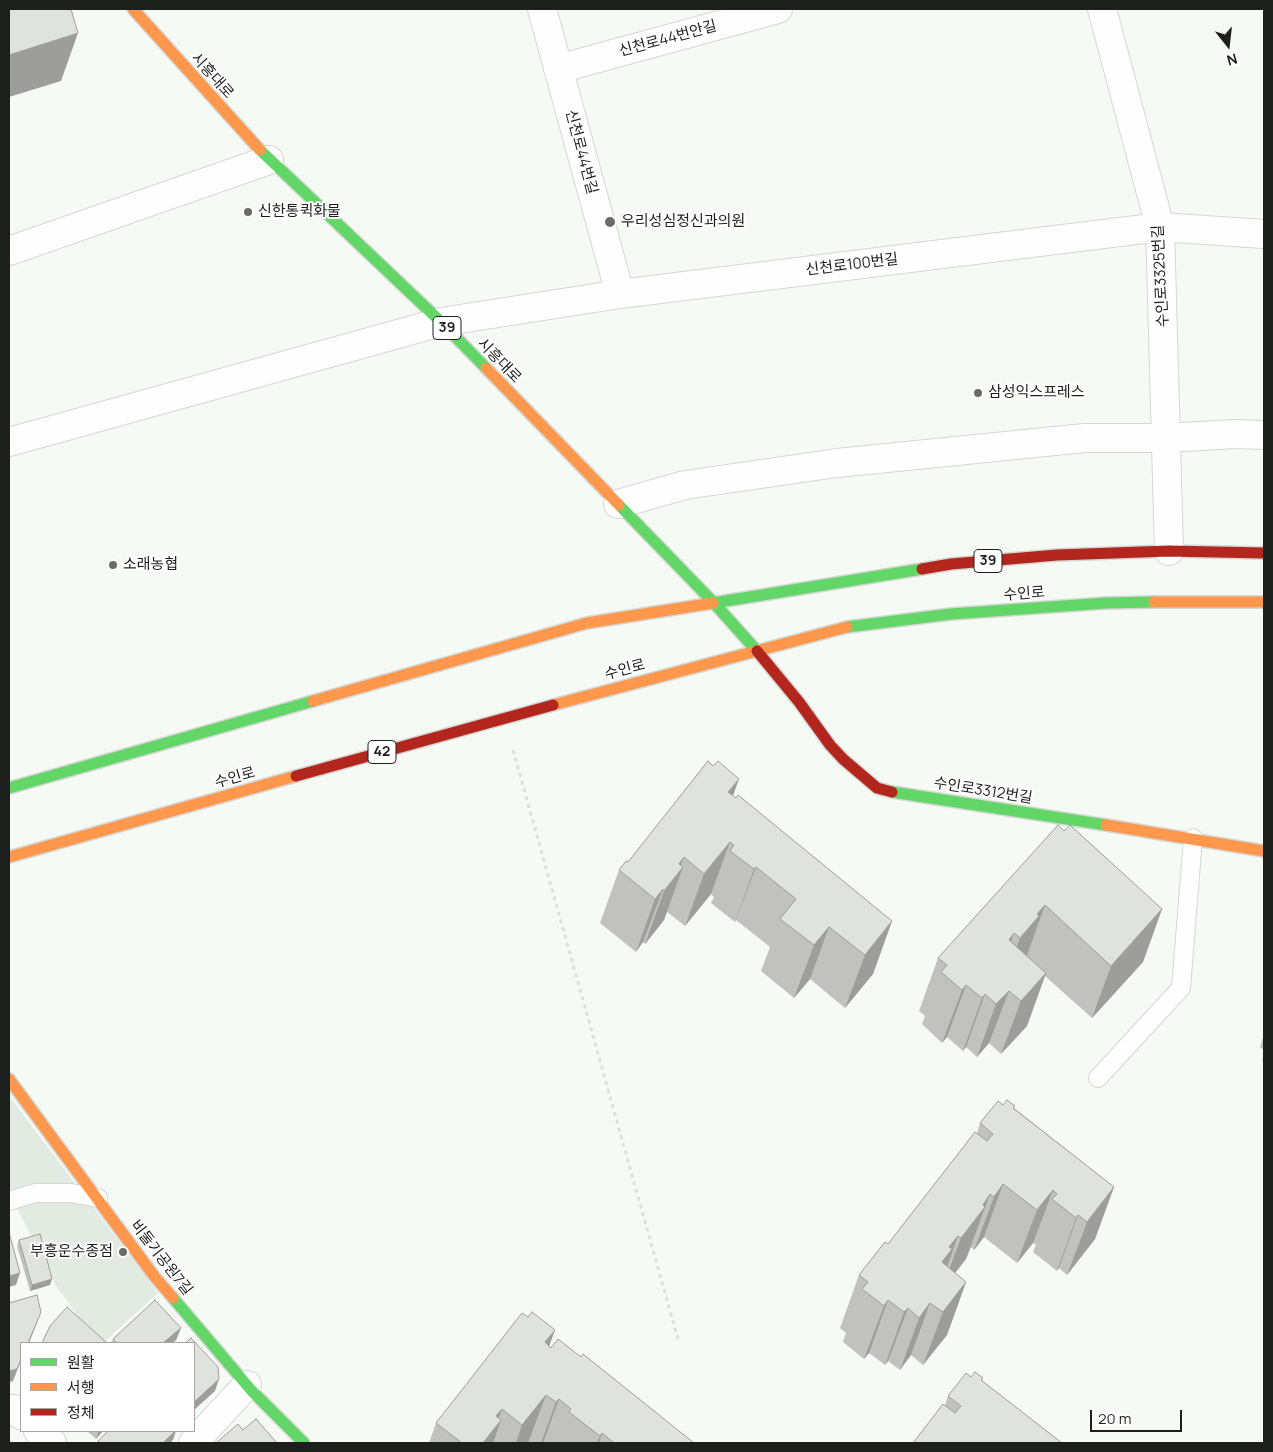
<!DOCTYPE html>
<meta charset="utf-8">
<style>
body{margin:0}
#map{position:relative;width:1273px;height:1452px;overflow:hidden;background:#f6faf5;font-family:Manrope,"Noto Sans KR",sans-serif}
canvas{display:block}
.frame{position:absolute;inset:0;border:10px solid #1d1f1d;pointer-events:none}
.legend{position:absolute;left:20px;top:1342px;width:175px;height:90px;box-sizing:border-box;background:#fff;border:1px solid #a5a5a5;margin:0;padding:6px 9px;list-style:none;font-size:15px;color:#1d1f1d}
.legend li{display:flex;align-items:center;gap:10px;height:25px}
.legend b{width:25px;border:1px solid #a5a5a5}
.north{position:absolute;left:1203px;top:20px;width:50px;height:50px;-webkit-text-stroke:4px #fff;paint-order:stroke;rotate:164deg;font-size:14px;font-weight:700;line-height:20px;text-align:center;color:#1d1f1d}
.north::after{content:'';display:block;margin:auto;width:18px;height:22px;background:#1d1f1d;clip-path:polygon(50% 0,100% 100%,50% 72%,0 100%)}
.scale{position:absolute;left:1090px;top:1410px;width:92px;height:22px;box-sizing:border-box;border:2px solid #1d1f1d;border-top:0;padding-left:6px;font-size:15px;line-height:18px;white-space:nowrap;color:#1d1f1d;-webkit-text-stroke:4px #fff;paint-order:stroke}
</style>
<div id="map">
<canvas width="1273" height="1452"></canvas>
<div class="frame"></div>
<ul class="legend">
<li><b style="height:6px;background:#63d668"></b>원활</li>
<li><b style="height:6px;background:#ff974d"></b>서행</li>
<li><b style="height:6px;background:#b3261e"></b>정체</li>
</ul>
<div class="north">N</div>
<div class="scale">20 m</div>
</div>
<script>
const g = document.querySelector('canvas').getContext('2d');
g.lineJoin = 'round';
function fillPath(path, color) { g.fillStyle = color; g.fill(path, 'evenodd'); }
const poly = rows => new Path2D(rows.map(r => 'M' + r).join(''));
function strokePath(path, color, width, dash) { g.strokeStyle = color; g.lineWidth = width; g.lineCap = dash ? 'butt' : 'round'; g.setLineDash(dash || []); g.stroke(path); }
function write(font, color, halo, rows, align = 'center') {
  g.font = font + ' Manrope,"Noto Sans KR",sans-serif'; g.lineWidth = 4; g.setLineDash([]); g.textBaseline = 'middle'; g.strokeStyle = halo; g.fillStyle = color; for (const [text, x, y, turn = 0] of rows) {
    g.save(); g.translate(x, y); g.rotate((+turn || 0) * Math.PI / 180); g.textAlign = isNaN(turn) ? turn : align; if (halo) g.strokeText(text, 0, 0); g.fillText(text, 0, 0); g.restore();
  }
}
fillPath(poly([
 [9,1096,158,1293,103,1343,97,1343,55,1284,9,1192]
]), '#e2ebe1');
const lane = poly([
 [1098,1078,1181,988,1193,838],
 [9,1201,35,1193,71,1193,98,1198]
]);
const street = poly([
 [542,9,620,294],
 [1102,9,1160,227,1169,551],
 [558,69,778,9],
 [9,251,269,160],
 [9,442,441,322,620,294,1160,227,1264,234],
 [618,504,685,485,837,463,1085,438,1167,438,1234,434,1264,435],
 [9,1410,14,1409,21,1415],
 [38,1431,52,1443],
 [193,1443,247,1385]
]);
const fast = poly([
 [260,150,441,322,486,368],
 [619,505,714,603,757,651],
 [713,603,922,569],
 [847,627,951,614,1106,603,1154,602],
 [9,788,313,701],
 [892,792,1106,825],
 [173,1298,251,1390,304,1443]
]);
const slow = poly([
 [133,9,260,150],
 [486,368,619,505],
 [1154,602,1264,602],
 [313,701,587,623,713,603],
 [553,705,847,627],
 [1106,825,1264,851],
 [9,857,296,776],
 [9,1079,154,1276,173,1298]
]);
const jam = poly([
 [922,569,951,564,1057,555,1169,551,1264,553],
 [757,651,799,702,830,745,843,759,877,788,892,792],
 [296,776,553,705]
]);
strokePath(lane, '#d4d7d3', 20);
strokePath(street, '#d4d7d3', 30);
strokePath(fast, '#d4d7d3', 14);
strokePath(slow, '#d4d7d3', 14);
strokePath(jam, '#d4d7d3', 14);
strokePath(poly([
 [513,750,679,1343]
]), '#dedfde', 3, [4, 4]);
strokePath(lane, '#fefefe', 18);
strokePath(street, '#fefefe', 28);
strokePath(fast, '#63d668', 11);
strokePath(slow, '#ff974d', 11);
strokePath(jam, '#b3261e', 11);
fillPath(poly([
 [733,796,892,921,873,974,845,1008,810,979,794,998,761,971,770,947,736,920,735,922,711,903,714,897,711,894,685,926,667,912,664,920,645,944,643,942,636,952,600,923,619,870,628,862],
 [1064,831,1162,909,1143,962,1092,1018,1045,976,1027,1026,1001,1054,989,1043,977,1057,966,1047,963,1051,947,1037,942,1043,922,1024,925,1016,919,1011,938,958],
 [1264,1034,1264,1050,1260,1047],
 [1264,1054,1264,1063,1262,1061],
 [1003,1105,1015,1106,1014,1108,1114,1187,1095,1239,1067,1275,1059,1268,1057,1271,1033,1252,1036,1245,1033,1243,1017,1263,984,1237,974,1250,971,1247,966,1259,955,1273,966,1282,947,1335,923,1365,911,1355,900,1370,888,1361,885,1365,869,1353,864,1359,843,1342,846,1333,840,1328,859,1275,888,1244,977,1133,980,1123],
 [19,1240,50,1285,30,1291,17,1246],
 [181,1328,176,1340,172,1343,111,1343,113,1339],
 [549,1346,694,1443,429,1443,436,1423],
 [971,1377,983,1378,982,1381,1062,1443,913,1443,945,1405,948,1396],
 [87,1431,103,1431,96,1439]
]), '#c1c2bf');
fillPath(poly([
 [78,33,61,81,9,97,9,55],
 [739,779,720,832,728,792],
 [730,842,711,894,685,926,704,874],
 [684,857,678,873,683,867,664,920,645,944,664,891,679,864],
 [756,867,736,920,735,922,754,869],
 [663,889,643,942,636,952,655,899],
 [1045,905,1026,958,1000,991,1020,938,1037,914],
 [1162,909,1143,962,1092,1018,1111,966],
 [892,921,873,974,845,1008,865,955],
 [829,927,810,979,794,998,814,945],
 [1014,933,995,986,1009,940],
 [1046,973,1027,1026,1001,1054,1021,1001],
 [966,985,947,1037,942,1043,962,990],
 [1009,991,989,1043,977,1057,996,1004],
 [985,994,966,1047,963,1051,982,998],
 [1003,1184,984,1237,974,1250,994,1197],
 [1114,1187,1095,1239,1067,1275,1087,1222],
 [1053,1190,1033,1243,1017,1263,1037,1210],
 [990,1194,966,1259,941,1291,961,1238,983,1205],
 [1078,1215,1059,1268,1057,1271,1076,1218],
 [958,1236,939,1289,930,1303,911,1355,900,1370,919,1318,942,1262,949,1247],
 [20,1273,16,1285,9,1287,9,1276],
 [52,1279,50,1285,30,1291,32,1285],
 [966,1282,947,1335,923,1365,943,1312],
 [888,1300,869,1353,864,1359,884,1306],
 [908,1308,888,1361,885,1365,904,1312],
 [41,1312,29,1343,28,1343],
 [181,1328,176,1340,172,1343,163,1343],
 [555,1330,536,1383,545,1342],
 [21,1359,21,1361,13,1381,9,1382,9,1371],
 [219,1379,215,1391,194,1410,194,1402],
 [546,1395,528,1443,516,1443,522,1425],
 [559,1399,543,1443,541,1443,556,1402],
 [502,1409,495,1428,501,1420,493,1443,483,1443,496,1416],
 [99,1431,103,1431,96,1439],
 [175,1431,176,1431,173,1440,170,1443,163,1443],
 [602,1433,599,1443,597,1443,600,1436]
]), '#9d9e9b');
const building = poly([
 [9,9,71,9,78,33,9,55,9,9],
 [708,761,713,766,718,761,739,779,728,792,736,798,738,795,892,921,865,955,829,927,814,945,780,919,796,899,756,867,754,869,730,851,734,845,730,842,704,874,684,857,679,864,683,867,664,891,663,889,655,899,619,870,626,861,628,862,708,761],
 [1058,825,1064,831,1070,825,1162,909,1111,966,1045,905,1037,914,1039,916,1020,938,1014,933,1009,940,1046,973,1021,1001,1009,991,996,1004,985,994,982,998,966,985,962,990,941,972,947,965,938,958,1058,825],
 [1007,1100,1015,1106,1013,1108,1114,1187,1087,1222,1078,1215,1076,1218,1052,1199,1057,1194,1053,1190,1037,1210,1003,1184,994,1197,990,1194,983,1205,985,1207,961,1238,958,1236,949,1247,952,1249,942,1262,966,1282,943,1312,930,1303,919,1318,908,1308,904,1312,888,1300,884,1306,862,1289,868,1282,859,1275,885,1242,888,1244,975,1132,987,1141,993,1134,980,1123,998,1101,1003,1105,1007,1100],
 [9,1232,20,1273,9,1276,9,1232],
 [40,1234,52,1279,32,1285,19,1240,40,1234],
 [37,1295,41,1312,28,1343,21,1343,21,1359,17,1369,9,1371,9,1303,37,1295],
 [155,1300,181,1328,163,1343,117,1343,113,1339,155,1300],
 [67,1307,107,1343,42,1343,50,1326,67,1307],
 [532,1312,555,1330,545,1342,551,1348,558,1339,581,1357,583,1354,694,1443,612,1443,613,1442,602,1433,600,1436,569,1412,571,1409,559,1399,556,1402,546,1395,522,1425,502,1409,496,1416,501,1420,483,1443,462,1443,436,1423,522,1313,528,1317,532,1312],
 [191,1338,218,1367,219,1379,194,1402,194,1343,186,1343,191,1338],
 [975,1372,983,1378,981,1380,1062,1443,913,1443,943,1404,955,1413,961,1406,948,1396,966,1373,971,1377,975,1372],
 [256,1419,277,1443,216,1443,238,1424,243,1430,256,1419],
 [108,1431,175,1431,163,1443,100,1443,98,1441,108,1431]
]);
fillPath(building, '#e0e2de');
strokePath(building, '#9d9e9b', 1);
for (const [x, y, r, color] of [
 [248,212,5,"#696c69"],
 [610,222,6,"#696c69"],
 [978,393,5,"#696c69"],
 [113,565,5,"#696c69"],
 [123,1252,5,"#696c69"]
]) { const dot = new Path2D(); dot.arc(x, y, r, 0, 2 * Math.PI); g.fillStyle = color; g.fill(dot); strokePath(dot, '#fff', 2); }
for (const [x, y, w] of [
 [447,328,28],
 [988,561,28],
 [382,752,28]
]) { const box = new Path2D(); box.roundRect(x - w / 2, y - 11.5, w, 23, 4); g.fillStyle = '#fff'; g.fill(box); strokePath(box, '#1d1f1d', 1); }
write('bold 14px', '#1d1f1d', null, [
 ["39",447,328],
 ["39",988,561],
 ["42",382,752]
]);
write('15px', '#1d1f1d', '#fff', [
 ["신천로44번안길",668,39,-15],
 ["시흥대로",212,76,48],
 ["신천로44번길",581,152,75],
 ["신천로100번길",852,265,-7],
 ["수인로3325번길",1161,276,-93],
 ["시흥대로",499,361,46],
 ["수인로",1024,594,-4],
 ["수인로",625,670,-15],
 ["수인로",235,778,-16],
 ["수인로3312번길",983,791,9],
 ["비둘기공원7길",161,1258,52]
]);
write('15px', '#1d1f1d', '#fff', [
 ["신한통퀵화물",258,212],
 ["우리성심정신과의원",621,222],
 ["삼성익스프레스",988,393],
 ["소래농협",123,565],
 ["부흥운수종점",113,1252,"right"]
], 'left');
</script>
